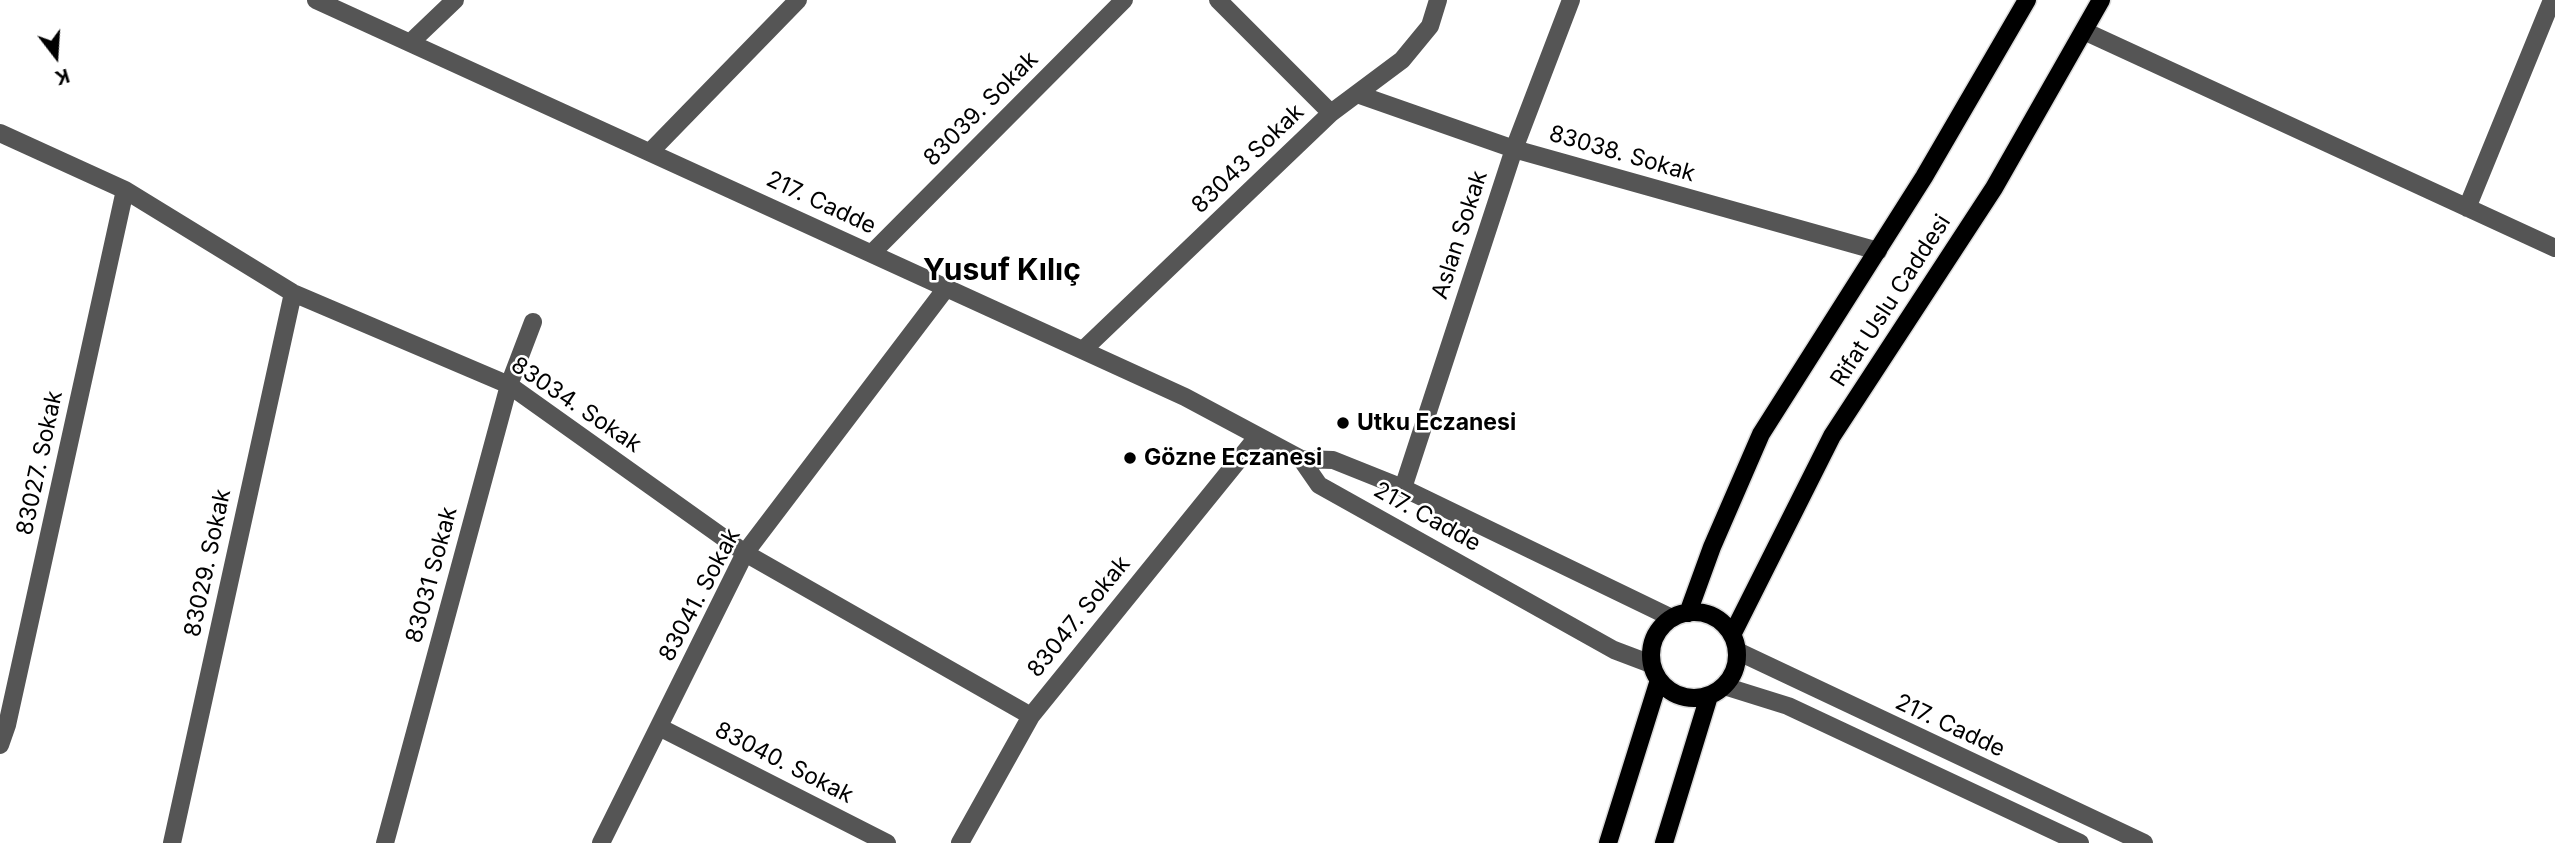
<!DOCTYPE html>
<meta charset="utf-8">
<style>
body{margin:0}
#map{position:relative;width:2555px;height:843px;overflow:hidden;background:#fff;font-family:Inter,sans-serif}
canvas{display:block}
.north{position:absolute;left:21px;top:21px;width:70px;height:70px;-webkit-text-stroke:5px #fff;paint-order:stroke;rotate:163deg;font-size:19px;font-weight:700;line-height:28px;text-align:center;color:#000}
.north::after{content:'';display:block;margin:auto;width:24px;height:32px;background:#000;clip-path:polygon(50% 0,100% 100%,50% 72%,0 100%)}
</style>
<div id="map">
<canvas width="2555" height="843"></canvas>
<div class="north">K</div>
</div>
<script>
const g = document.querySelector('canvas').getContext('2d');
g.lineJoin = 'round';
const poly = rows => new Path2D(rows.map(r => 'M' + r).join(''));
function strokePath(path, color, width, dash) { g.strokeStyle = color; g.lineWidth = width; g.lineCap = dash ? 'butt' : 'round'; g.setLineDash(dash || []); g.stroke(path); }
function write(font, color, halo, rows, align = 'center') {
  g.font = font + ' Inter,sans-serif'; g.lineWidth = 5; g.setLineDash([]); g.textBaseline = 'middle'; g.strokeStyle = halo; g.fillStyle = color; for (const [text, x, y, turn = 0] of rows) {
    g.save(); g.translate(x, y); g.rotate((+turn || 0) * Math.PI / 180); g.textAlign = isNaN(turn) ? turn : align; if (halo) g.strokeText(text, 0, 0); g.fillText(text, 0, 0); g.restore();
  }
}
const major = poly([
 '1651 655a43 43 0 1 1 86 0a43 43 0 1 1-86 0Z',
 [1688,613,1712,547,1761,434,1924,177,2027,0],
 [1732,635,1832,436,1994,188,2101,0],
 [1608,843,1659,680],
 [1664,843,1709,696]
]);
strokePath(major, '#dbdbdb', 21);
strokePath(poly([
 [316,0,1185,397,1301,459,1333,460,1403,488,1672,618],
 [1218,0,1331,113],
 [2084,31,2555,248],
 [411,42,455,0],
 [1357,94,1514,149,1878,251],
 [0,133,125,190,293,293,509,385,745,553,1031,716],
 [651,151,798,0],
 [2467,208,2552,0],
 [872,253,1124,0],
 [1083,350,1331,113,1402,60,1430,26,1438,0],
 [1301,459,1319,485,1614,650,1651,664],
 [1403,488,1514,149,1571,0],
 [1737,651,2144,843],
 [1724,686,1788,706,2080,843],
 [659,727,887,843],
 [0,745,7,725,125,190],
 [172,843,293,293],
 [385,843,509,385,533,322],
 [601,843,745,553,947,287],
 [960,843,1031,716,1258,436]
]), '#555', 18);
strokePath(major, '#000', 18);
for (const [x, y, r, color] of [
 [1343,423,7,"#000"],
 [1130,458,7,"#000"]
]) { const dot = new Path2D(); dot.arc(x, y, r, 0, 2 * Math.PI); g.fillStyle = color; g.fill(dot); strokePath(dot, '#fff', 2.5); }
write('23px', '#000', '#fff', [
 ["83039. Sokak",981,109,-45],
 ["83038. Sokak",1622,154,16],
 ["83043 Sokak",1248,159,-44],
 ["217. Cadde",821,203,25],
 ["Aslan Sokak",1460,235,-72],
 ["Rifat Uslu Caddesi",1891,301,-57],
 ["83034. Sokak",576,405,34],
 ["83027. Sokak",40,463,-78],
 ["217. Cadde",1427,517,29],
 ["83029. Sokak",208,563,-78],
 ["83031 Sokak",432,575,-75],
 ["83041. Sokak",700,595,-62],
 ["83047. Sokak",1079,617,-51],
 ["217. Cadde",1950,726,25],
 ["83040. Sokak",784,763,27]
]);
write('bold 23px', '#000', '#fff', [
 ["Utku Eczanesi",1357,423],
 ["Gözne Eczanesi",1144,458]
], 'left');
write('bold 30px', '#000', '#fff', [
 ["Yusuf Kılıç",1002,271]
]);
</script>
